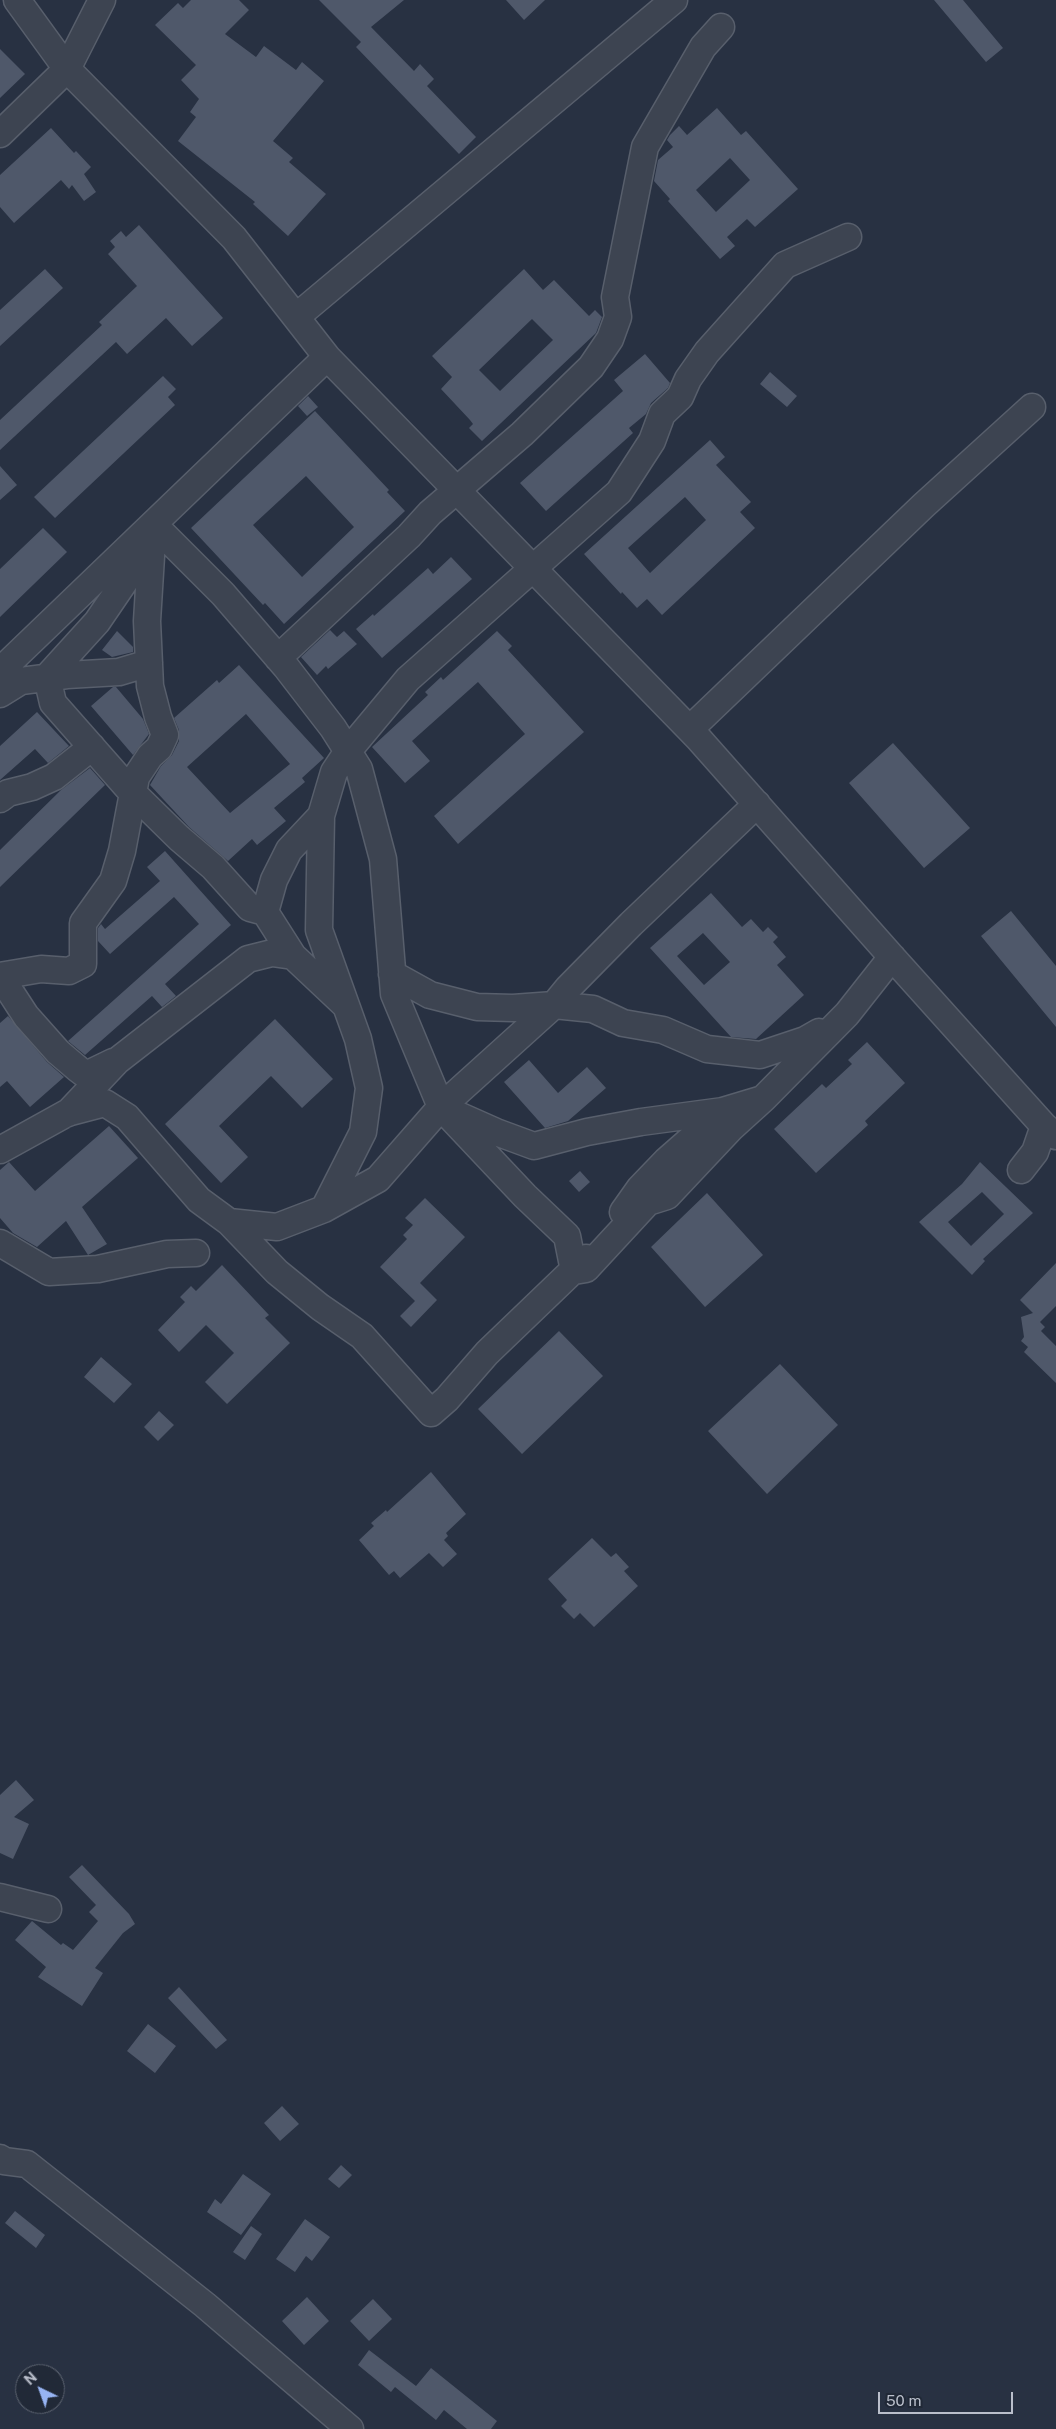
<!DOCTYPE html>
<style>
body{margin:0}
#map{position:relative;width:1056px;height:2429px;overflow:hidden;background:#283142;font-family:"Public Sans",sans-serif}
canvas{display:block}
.north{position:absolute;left:15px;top:2364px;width:50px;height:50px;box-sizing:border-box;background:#212937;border:1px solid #5e6572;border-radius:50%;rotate:318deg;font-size:14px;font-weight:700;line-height:20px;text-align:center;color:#babfcb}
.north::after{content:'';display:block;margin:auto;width:18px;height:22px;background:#97b4f3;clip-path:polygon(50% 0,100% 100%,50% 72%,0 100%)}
.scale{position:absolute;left:878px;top:2392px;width:135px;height:22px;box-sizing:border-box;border:2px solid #babfcb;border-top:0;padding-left:6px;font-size:15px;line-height:18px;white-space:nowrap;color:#babfcb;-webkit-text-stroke:4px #212937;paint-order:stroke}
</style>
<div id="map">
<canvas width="1056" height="2429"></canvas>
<div class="north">N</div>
<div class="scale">50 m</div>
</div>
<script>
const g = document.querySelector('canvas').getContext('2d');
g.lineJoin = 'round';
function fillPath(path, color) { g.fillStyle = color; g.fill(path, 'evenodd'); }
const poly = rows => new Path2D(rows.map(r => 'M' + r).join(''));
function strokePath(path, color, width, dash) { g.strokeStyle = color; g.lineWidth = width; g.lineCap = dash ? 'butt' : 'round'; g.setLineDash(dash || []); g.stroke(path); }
fillPath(poly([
 [191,0,239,0,249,10,225,34,256,57,264,46,296,70,302,62,324,81,273,141,293,158,289,162,326,194,288,236,253,204,255,202,178,141,196,117,190,112,199,99,181,80,196,65,155,25,178,3,183,8],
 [319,0,404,0,371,27,414,71,420,64,434,79,427,86,476,137,459,154,356,47,361,42],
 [506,0,545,0,524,20],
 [934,0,963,0,1003,48,986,62],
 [0,49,25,74,0,98],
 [717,108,741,135,746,131,798,189,755,227,747,219,727,237,735,246,720,259,668,201,670,199,654,181,658,160,673,147,667,140,670,135,679,126,687,135],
 [730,158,750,180,716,212,696,190],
 [51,128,74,153,76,151,91,167,84,174,96,192,84,201,72,185,69,189,61,180,14,223,0,207,0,175],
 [139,225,223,318,192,346,166,318,127,354,116,342,0,450,0,420,102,325,99,322,137,286,108,254,115,247,110,241,121,231,126,237],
 [45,269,63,288,0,346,0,310],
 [524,269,543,290,554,280,589,316,595,310,602,317,596,333,482,441,469,428,473,424,470,420,441,389,452,377,432,356],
 [532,319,553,340,500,391,479,370],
 [645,354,670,383,668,388,651,403,646,414,629,428,633,433,546,511,520,483,623,391,614,380],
 [770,372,797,396,787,407,760,384],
 [163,376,176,389,168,397,175,405,55,518,34,497],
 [308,396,318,407,307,416,298,406],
 [315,411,389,490,387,492,405,511,284,624,265,603,263,605,191,528],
 [306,476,354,527,302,577,253,525],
 [710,440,725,457,716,465,751,502,740,512,755,528,662,615,647,599,637,608,622,592,621,594,584,554],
 [685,497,706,520,650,573,628,548],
 [0,466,17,485,0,500],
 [43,528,67,552,0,617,0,569],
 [451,557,472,579,382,658,356,629,373,614,374,616,428,568,433,574],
 [330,630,337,637,344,631,357,644,328,669,326,666,317,675,301,657],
 [117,631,133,647,133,652,112,657,102,650],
 [497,631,512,646,508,650,584,732,458,844,434,816,525,734,478,682,412,741,430,761,405,783,372,747,428,695,425,692,441,677,443,680],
 [239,665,324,758,302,778,305,782,274,808,286,821,257,845,252,839,228,861,189,827,150,785,161,766,172,755,179,741,179,730,174,718,217,680,219,683],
 [246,714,290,764,230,813,187,767],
 [113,687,116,687,143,719,149,734,133,755,91,706],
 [37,712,69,746,48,763,35,749,0,780,0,746],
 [893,743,970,828,924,868,849,783],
 [90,768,105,785,0,887,0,850,61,790],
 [165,851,231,925,165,984,176,996,162,1007,152,996,85,1055,68,1041,199,924,174,897,110,954,98,941,98,928,101,924,105,929,160,881,147,867],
 [711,893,742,927,751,919,763,932,768,927,778,937,773,942,786,957,777,965,804,995,756,1039,731,1037,650,948],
 [703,933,730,962,704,985,677,956],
 [1011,911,1056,966,1056,1027,981,936],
 [8,1016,47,1062,64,1077,30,1107,7,1081,0,1087,0,1023],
 [275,1019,333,1079,302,1108,271,1076,219,1126,248,1157,221,1183,165,1124],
 [867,1042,905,1083,865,1121,868,1125,816,1173,774,1129,822,1084,826,1088,852,1064,848,1060],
 [529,1060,558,1093,587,1067,606,1088,568,1121,545,1128,504,1082],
 [109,1126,138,1158,82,1207,107,1244,88,1255,66,1221,37,1247,13,1233,0,1218,0,1170,9,1162,35,1191],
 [980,1162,1033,1213,983,1259,985,1261,972,1275,919,1222,962,1184],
 [982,1192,1004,1214,971,1246,948,1222],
 [580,1171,590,1182,579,1192,569,1181],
 [707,1193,763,1255,705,1307,651,1247],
 [425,1198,465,1237,420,1283,437,1300,411,1327,400,1316,415,1301,380,1267,407,1239,403,1235,413,1225,405,1218],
 [1056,1263,1056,1306,1040,1322,1045,1327,1041,1331,1056,1346,1056,1383,1024,1352,1028,1347,1021,1341,1024,1337,1021,1317,1033,1313,1020,1300],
 [222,1265,269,1315,265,1318,290,1343,227,1404,205,1382,234,1353,206,1325,179,1352,158,1330,185,1302,180,1297,191,1286,196,1291],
 [559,1331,603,1376,522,1454,478,1409],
 [101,1357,132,1384,114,1403,84,1377],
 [780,1364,838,1425,767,1494,708,1431],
 [159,1411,174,1425,158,1441,144,1427],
 [431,1472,466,1514,446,1533,448,1536,444,1540,457,1554,443,1567,429,1553,400,1578,394,1571,389,1575,359,1540,374,1526,371,1523,386,1510,387,1512],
 [592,1538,611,1557,616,1553,629,1567,624,1571,638,1586,594,1627,580,1613,574,1619,561,1606,567,1600,548,1579],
 [16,1780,34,1800,14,1817,29,1824,13,1859,0,1853,0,1795],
 [82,1865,129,1914,135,1924,123,1933,95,1968,103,1973,82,2006,38,1977,46,1967,15,1940,32,1921,61,1945,63,1943,73,1950,98,1921,89,1912,96,1905,69,1877],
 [179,1987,227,2040,216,2049,168,1998],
 [148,2024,176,2046,155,2073,127,2051],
 [282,2106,299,2124,280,2141,264,2123],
 [341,2165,352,2175,339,2188,328,2179],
 [243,2174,271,2194,241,2235,207,2212,215,2199,221,2204],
 [15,2211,45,2235,36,2248,5,2223],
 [305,2219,330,2237,312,2261,306,2256,295,2272,276,2259],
 [251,2226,262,2234,245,2260,233,2252],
 [307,2297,329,2321,304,2345,282,2321],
 [373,2299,392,2319,369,2341,350,2321],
 [369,2350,416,2386,431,2368,497,2421,491,2429,467,2429,444,2410,436,2420,395,2387,391,2392,358,2365]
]), '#4f586a');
const minor = poly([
 [0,134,67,69,102,0],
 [296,317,674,0],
 [327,357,698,738,892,957,1044,1126,1056,1136],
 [148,538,140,559,97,622,47,677,53,703,127,787,179,838,213,867,250,908,265,912],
 [278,658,409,536,430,513,522,434,591,367,610,339,618,317,615,297,645,147,703,47,721,27],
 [0,671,327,357,234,238,67,69,17,0],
 [0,694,21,681,67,675,119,672,149,663],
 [690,729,924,505,1032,407],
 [0,799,8,793,32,787,54,777,92,747],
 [293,956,265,912,274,880,289,850,321,816],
 [392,974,430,995,477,1007,513,1008,554,1005,593,1009,623,1023,663,1030,707,1049,760,1055,805,1040,819,1032],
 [0,976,41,969,69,971,83,964,83,923,113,881,122,851,136,777,150,756,159,748,165,735,158,717,150,686,147,621,153,524,223,594,286,667,333,728,359,769,383,859,394,994,441,1107,525,1196,567,1236,574,1271,586,1269,648,1202,667,1196,731,1128,763,1099],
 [0,976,26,1016,58,1052,78,1069,86,1075,113,1062],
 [451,1112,496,1132,534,1146,587,1132,641,1122,723,1111],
 [68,1113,117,1061,248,959,272,953,293,956,344,1004],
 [0,1150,67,1113,105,1103,127,1117,199,1200,229,1222,277,1272,320,1307,362,1336,431,1413,447,1399,487,1353,586,1258],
 [1021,1170,1035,1152,1044,1126],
 [324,1209,363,1132,369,1088,358,1039,319,930,321,816,334,772,348,751,408,679,619,492,652,441,662,414,680,397,688,379,707,352,785,265,848,237],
 [623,1212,640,1188,666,1161,723,1111,763,1099,847,1014,892,957],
 [229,1222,277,1227,324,1209,378,1179,441,1107,554,1005,568,988,631,924,757,804],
 [0,1243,49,1272,98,1269,167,1254,196,1253],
 [0,1897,48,1909],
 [0,2158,4,2161,27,2164,205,2305,350,2429]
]);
strokePath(minor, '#585f6c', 29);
strokePath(minor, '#3d4451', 26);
</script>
